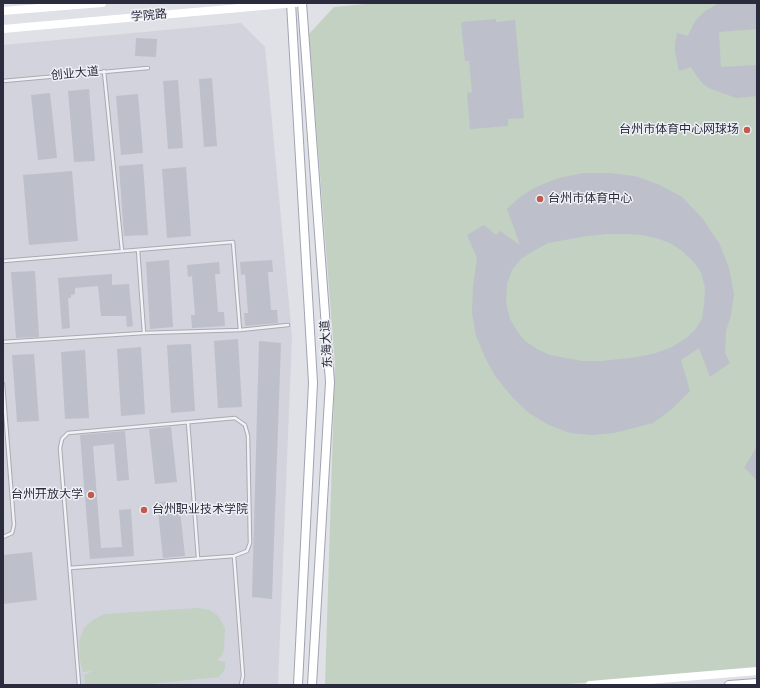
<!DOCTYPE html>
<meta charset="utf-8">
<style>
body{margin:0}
#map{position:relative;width:760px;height:688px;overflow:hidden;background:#e0e1e7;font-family:"DejaVu Sans",sans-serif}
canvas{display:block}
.frame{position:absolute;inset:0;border:4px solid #2a2c3d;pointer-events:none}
</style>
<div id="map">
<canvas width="760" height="688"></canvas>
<div class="frame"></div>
</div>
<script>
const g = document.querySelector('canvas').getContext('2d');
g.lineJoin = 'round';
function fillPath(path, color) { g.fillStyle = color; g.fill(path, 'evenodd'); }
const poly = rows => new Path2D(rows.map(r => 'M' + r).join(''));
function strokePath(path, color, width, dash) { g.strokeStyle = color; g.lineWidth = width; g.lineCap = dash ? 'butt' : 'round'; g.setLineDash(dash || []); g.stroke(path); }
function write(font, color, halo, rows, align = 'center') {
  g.font = font + ' "DejaVu Sans","Noto Sans SC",sans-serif'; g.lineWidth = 3; g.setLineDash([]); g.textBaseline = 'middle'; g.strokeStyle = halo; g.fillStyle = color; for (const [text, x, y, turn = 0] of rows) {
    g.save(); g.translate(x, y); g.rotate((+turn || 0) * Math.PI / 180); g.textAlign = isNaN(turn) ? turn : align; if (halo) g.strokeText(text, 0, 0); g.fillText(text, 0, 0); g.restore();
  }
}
fillPath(poly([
 [241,23,265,47,292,336,278,685,3,685,3,45]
]), '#d2d3dc');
fillPath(poly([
 [376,3,757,3,757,668,556,685,325,685,335,364,309,34,334,7],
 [198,608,210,610,218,616,225,628,224,650,222,655,217,660,225,662,225,669,219,677,139,685,85,685,84,675,93,671,83,672,80,660,79,642,84,628,93,620,104,614]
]), '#c2d1c1');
fillPath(poly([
 [719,3,757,3,757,29,719,32,721,67,757,65,757,96,736,98,709,88,702,83,696,75,691,67,679,71,675,52,675,44,677,33,688,36,692,27,696,20,705,11],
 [496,19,496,22,515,20,524,118,508,119,508,126,470,129,467,93,472,92,469,61,465,61,461,22],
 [136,38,157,39,156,57,135,56],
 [212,78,217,146,204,147,199,79],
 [178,80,183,148,168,149,163,81],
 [89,89,95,161,74,162,68,91],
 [50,93,57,158,38,160,31,95],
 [138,94,143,153,121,155,116,96],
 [143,164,148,235,124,236,119,166],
 [186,167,191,236,167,238,162,169],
 [72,171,78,241,29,245,23,175],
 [583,173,608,173,635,176,660,185,682,197,702,218,719,243,729,268,734,294,731,315,726,331,725,353,730,363,710,377,699,348,681,360,690,391,672,409,653,423,614,433,592,435,570,433,549,425,529,413,513,398,495,376,485,357,476,336,472,312,473,287,477,258,467,235,484,225,496,235,500,231,520,245,507,209,520,197,536,187,559,178],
 [607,234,628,234,642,235,656,238,670,243,681,250,692,260,701,272,705,288,704,305,702,319,695,330,685,339,672,347,656,353,638,357,602,361,582,361,550,355,537,349,525,341,517,331,510,319,506,303,507,284,512,270,521,259,535,250,548,243,587,236],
 [169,260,173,327,150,329,146,262],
 [272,260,273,272,268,272,271,310,277,310,278,323,245,326,244,313,248,313,245,274,241,275,240,262],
 [219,262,220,274,215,274,218,312,224,312,225,326,192,328,191,315,195,315,192,276,188,277,187,265],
 [35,271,39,337,16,338,11,272],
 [112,274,112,285,129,284,133,326,127,327,126,316,101,316,98,286,75,288,75,294,71,295,71,298,68,298,70,328,62,329,58,278],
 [238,339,242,407,218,408,214,341],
 [259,341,281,343,272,599,252,597],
 [191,344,195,411,171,413,167,345],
 [141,347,145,414,121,416,117,349],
 [85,350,89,418,65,419,61,352],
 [34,354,39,421,17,422,12,355],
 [171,427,177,482,155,484,149,429],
 [125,431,129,480,117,481,114,444,93,446,101,548,122,547,119,510,131,509,134,556,90,559,80,435],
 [757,446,757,481,747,470,744,468],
 [179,501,185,556,163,558,157,502],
 [32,552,37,600,3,604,3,555]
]), '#bdbfca');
const service = poly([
 [104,71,122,251],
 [3,81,148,68],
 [138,250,144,333],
 [3,261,233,242,240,330],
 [3,342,144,333,240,330,288,325],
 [3,384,14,525,12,533,3,537],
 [188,422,198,558],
 [234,556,243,676,241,685],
 [70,568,234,556,247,551,250,543,248,436,245,425,235,418,68,433,62,439,60,448,79,685]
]);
const primary = poly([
 [291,3,313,383,298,685],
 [302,3,330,382,312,685],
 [729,685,757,683]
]);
strokePath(service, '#a9abb4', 4.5);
strokePath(primary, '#a0a3b2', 10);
strokePath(service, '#f2f2f6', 2.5);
strokePath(poly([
 [3,11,102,3],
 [3,29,296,3],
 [590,685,757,671]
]), '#fff', 8);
strokePath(primary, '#fff', 8);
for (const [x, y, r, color] of [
 [747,130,4,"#c25a4f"],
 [540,199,4,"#c25a4f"],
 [91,495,4,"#c25a4f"],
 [144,510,4,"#c25a4f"]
]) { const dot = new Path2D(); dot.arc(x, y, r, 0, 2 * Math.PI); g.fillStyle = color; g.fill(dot); strokePath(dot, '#eff0f5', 1.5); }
write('12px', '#2a2c3d', '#eff0f5', [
 ["学院路",149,16,-5],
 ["创业大道",75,74,-5],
 ["东海大道",327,344,-94]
]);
write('12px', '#2a2c3d', '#eff0f5', [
 ["台州市体育中心网球场",739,130],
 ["台州市体育中心",548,199,"left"],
 ["台州开放大学",83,495],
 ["台州职业技术学院",152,510,"left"]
], 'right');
</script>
